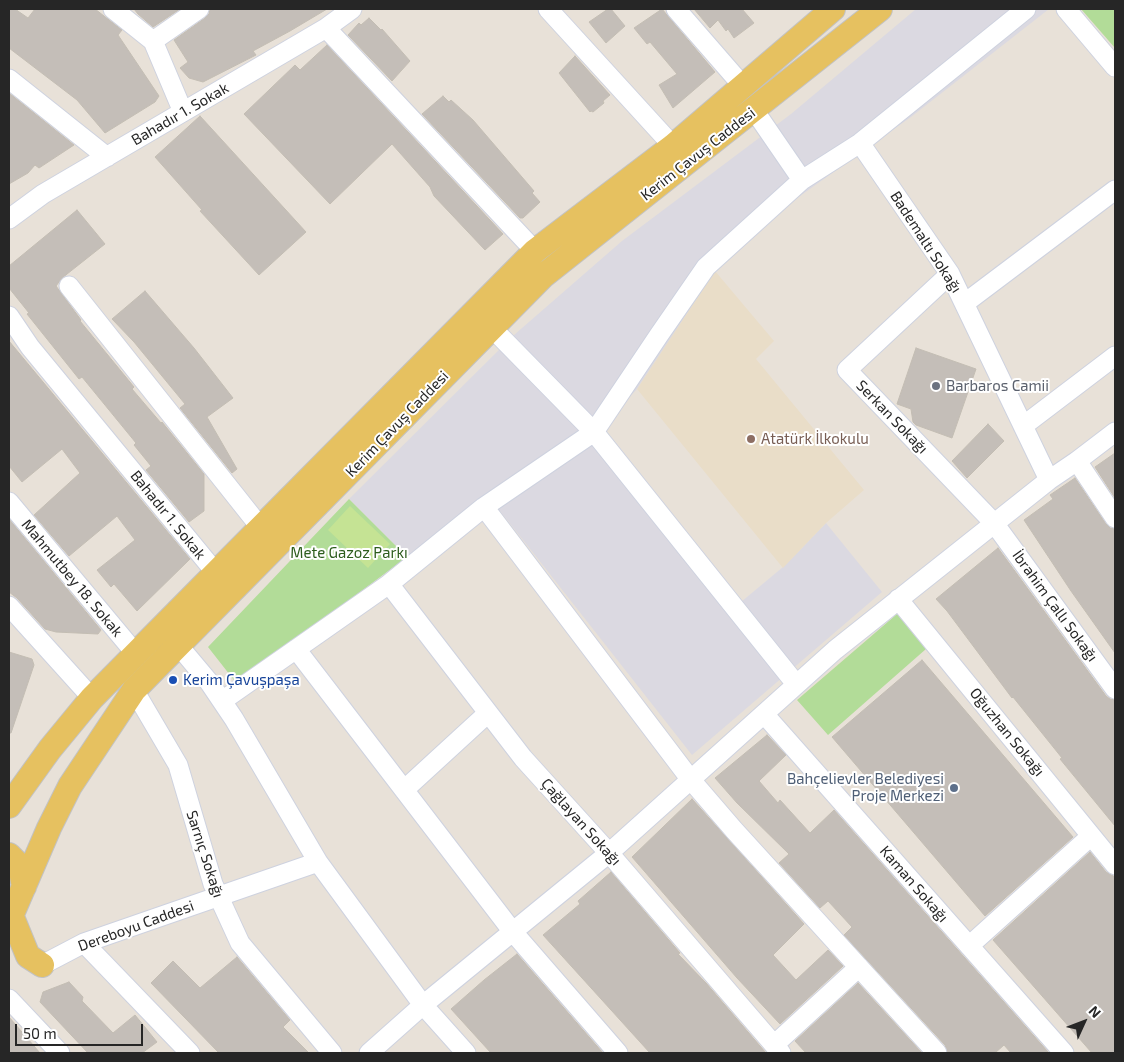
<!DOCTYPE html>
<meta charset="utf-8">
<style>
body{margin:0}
#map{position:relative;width:1124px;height:1062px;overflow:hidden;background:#e8e1d8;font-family:"Exo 2",sans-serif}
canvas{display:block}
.frame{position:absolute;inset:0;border:10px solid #262626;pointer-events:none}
.north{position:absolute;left:1059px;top:997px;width:50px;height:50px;-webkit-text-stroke:4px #fff;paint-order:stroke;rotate:47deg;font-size:14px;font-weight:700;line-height:20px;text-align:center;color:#262626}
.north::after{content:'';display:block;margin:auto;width:18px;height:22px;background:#262626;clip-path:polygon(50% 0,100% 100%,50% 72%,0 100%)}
.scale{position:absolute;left:15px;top:1024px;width:128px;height:22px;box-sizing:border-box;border:2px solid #262626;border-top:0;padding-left:6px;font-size:15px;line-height:18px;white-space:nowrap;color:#262626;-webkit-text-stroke:4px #fff;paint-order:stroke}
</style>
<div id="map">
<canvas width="1124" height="1062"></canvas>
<div class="frame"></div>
<div class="north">N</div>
<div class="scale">50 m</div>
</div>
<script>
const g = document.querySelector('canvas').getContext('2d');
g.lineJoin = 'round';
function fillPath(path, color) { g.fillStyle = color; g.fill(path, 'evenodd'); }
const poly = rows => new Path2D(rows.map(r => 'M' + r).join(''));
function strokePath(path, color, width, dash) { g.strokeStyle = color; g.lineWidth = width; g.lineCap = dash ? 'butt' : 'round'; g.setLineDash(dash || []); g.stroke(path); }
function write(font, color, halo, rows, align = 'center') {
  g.font = font + ' "Exo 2",sans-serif'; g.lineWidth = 4; g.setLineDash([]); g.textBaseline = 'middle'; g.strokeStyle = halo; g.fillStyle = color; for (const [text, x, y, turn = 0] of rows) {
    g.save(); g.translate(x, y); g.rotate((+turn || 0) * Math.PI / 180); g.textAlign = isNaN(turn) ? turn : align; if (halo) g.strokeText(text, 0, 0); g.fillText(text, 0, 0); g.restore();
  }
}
fillPath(poly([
 [916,9,1049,9,911,117,793,201,716,271,637,389,601,429,741,602,783,567,826,523,882,592,692,755,501,512,483,496,407,557,349,499,514,335,622,241,791,114]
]), '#dbd9e1');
fillPath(poly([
 [715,271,774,341,756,359,864,490,826,523,783,568,637,389]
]), '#e9ddc8');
fillPath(poly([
 [1081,9,1115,9,1115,49,1115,48],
 [349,499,407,557,237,684,208,647],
 [897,614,926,649,828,735,797,700]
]), '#b2dc98');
fillPath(poly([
 [350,506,390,544,368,568,328,530]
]), '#c5e394');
const building = poly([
 [9,9,15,9,28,18,35,9,95,9,122,30,118,35,159,96,155,102,105,133,77,100,9,48,9,9],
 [134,9,180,9,153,27,138,14,134,9],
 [210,9,327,9,290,31,253,51,256,55,203,82,189,78,180,68,188,62,174,40,205,18,209,14,210,9],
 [608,9,611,9,625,26,606,43,589,22,608,9],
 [662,9,715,72,673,108,659,85,677,74,650,42,647,44,634,28,662,9],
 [694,9,742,9,754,23,734,38,728,29,726,31,718,20,710,28,694,9],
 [369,18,381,30,382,29,410,61,392,81,348,35,359,23,361,25,369,18],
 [327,45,503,234,485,250,434,196,430,187,392,144,330,204,244,114,295,65,300,70,327,45],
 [575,56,610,95,603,101,604,103,593,112,591,111,590,112,559,73,575,56],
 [9,93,74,145,39,168,35,165,28,173,9,184,9,93],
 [443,96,449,102,451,100,473,120,534,191,532,193,540,202,523,218,520,218,422,114,443,96],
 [200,116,306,232,259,275,200,211,202,210,155,157,200,116],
 [77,210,105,244,62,278,56,286,81,320,80,321,134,387,132,389,161,423,162,422,204,474,204,511,189,522,146,470,151,466,134,445,136,443,82,377,79,379,27,314,29,313,9,288,9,266,77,210],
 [145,291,194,348,233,398,207,417,237,469,232,473,180,408,185,404,134,342,112,319,145,291],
 [9,341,190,559,137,611,114,584,111,587,97,570,135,540,117,516,69,556,34,515,80,473,62,449,22,482,9,466,9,341],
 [916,348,976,369,952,438,916,425,913,422,911,409,897,404,916,348],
 [988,424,1004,441,967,478,952,461,988,424],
 [1115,453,1115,498,1095,467,1115,453],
 [1075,478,1106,524,1110,528,1115,529,1115,653,1071,591,1024,520,1053,499,1050,495,1075,478],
 [9,519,101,630,98,634,56,632,45,629,17,598,9,592,9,519],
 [998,548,1106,696,1110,699,1115,700,1115,826,1060,759,1062,758,1013,697,1012,698,947,611,936,599,998,548],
 [9,652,32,659,34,665,11,733,9,733,9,652],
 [922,660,1073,837,985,916,832,737,922,660],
 [767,735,786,755,759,781,778,803,780,800,810,833,834,810,1049,1053,1011,1053,1004,1045,995,1053,948,1053,945,1045,844,935,852,927,828,901,820,908,779,863,789,854,737,803,715,778,767,735],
 [692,799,804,924,773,955,796,980,828,950,843,966,780,1024,737,978,632,857,692,799],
 [1090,852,1106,872,1115,877,1115,1053,1092,1053,993,940,1090,852],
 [611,872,668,939,680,953,678,954,706,983,766,1053,650,1053,543,935,580,904,578,901,611,872],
 [517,954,603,1053,491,1053,451,1009,484,980,517,954],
 [237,957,290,1020,283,1027,309,1053,219,1053,151,983,173,961,200,988,237,957],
 [69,982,83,997,82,1001,113,1033,135,1015,157,1042,142,1053,88,1053,40,1002,43,992,69,982],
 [858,983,922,1053,806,1053,795,1041,858,983],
 [9,1017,40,1053,9,1053,9,1017]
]);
fillPath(building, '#c4beb8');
strokePath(building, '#c3bdb3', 1);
const minor = poly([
 [113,9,153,41,183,112],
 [548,9,673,146],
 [676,9,742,85],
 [1066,9,1115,67],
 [326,28,535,251],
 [153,41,199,9],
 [9,79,107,157],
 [754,110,802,180],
 [860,143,950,274,1049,480],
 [9,219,43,194,326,28,352,9],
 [950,274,847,370,994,523,1115,689],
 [69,286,261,528],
 [965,303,1115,190],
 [9,316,30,347,216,573],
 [491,327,594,432,659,335,706,267,802,180,860,143,1026,9],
 [1023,426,1115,356],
 [1077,461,1115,518],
 [9,502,136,654],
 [484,507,691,780,734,830,937,1053],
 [389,584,523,758,609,853,781,1053],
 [898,599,1115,865],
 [9,606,92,698],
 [178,645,209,682,234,719,318,862,423,1005,466,1053],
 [296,649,513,932,618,1053],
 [134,690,178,765,213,884,240,943,332,1053],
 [222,701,389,584,484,507,594,432,796,684],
 [764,714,1064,1053],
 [404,790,488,713],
 [84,943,190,1053],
 [969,946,1091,836],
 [42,965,84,943,318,862],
 [9,999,60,1053],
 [774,1045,859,967],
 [369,1053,423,1005,609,853,835,650,1049,480,1077,461,1115,432]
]);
const major = poly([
 [9,806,50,749,92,698,535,251,673,146,833,9],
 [9,855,20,866,24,887],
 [12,917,28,956,42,965],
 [9,921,49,828,70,786,134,690,543,276,880,9]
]);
strokePath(minor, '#ced2df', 21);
strokePath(major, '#c2c2c2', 26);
strokePath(minor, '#fff', 19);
strokePath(major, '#e6c160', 24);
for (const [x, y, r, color] of [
 [936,386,5,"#6b7280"],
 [751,439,5,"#8d6e63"],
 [173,680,5,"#1a4fb4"],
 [954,788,5,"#5c6f8a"]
]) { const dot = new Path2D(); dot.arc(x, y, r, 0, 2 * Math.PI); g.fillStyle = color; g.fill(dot); strokePath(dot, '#fff', 2); }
write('15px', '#262626', '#fff', [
 ["Bahadır 1. Sokak",180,114,-30],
 ["Kerim Çavuş Caddesi",698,154,-38],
 ["Bademaltı Sokağı",926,242,57],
 ["Serkan Sokağı",892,417,46],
 ["Kerim Çavuş Caddesi",397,424,-46],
 ["Bahadır 1. Sokak",168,515,51],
 ["Mahmutbey 18. Sokak",72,578,50],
 ["İbrahim Çallı Sokağı",1055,606,54],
 ["Oğuzhan Sokağı",1007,732,51],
 ["Çağlayan Sokağı",581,822,48],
 ["Sarnıç Sokağı",205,854,72],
 ["Kaman Sokağı",914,884,49],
 ["Dereboyu Caddesi",136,926,-20]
]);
write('15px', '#5b616d', '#fff', [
 ["Barbaros Camii",946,386]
], 'left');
write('15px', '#785e54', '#fff', [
 ["Atatürk İlkokulu",761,439]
], 'left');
write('15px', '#2d5d1d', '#fff', [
 ["Mete Gazoz Parkı",349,553]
]);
write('15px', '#164399', '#fff', [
 ["Kerim Çavuşpaşa",183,680]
], 'left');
write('15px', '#4e5e75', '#fff', [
 ["Bahçelievler Belediyesi",944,779],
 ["Proje Merkezi",944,796]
], 'right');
</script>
